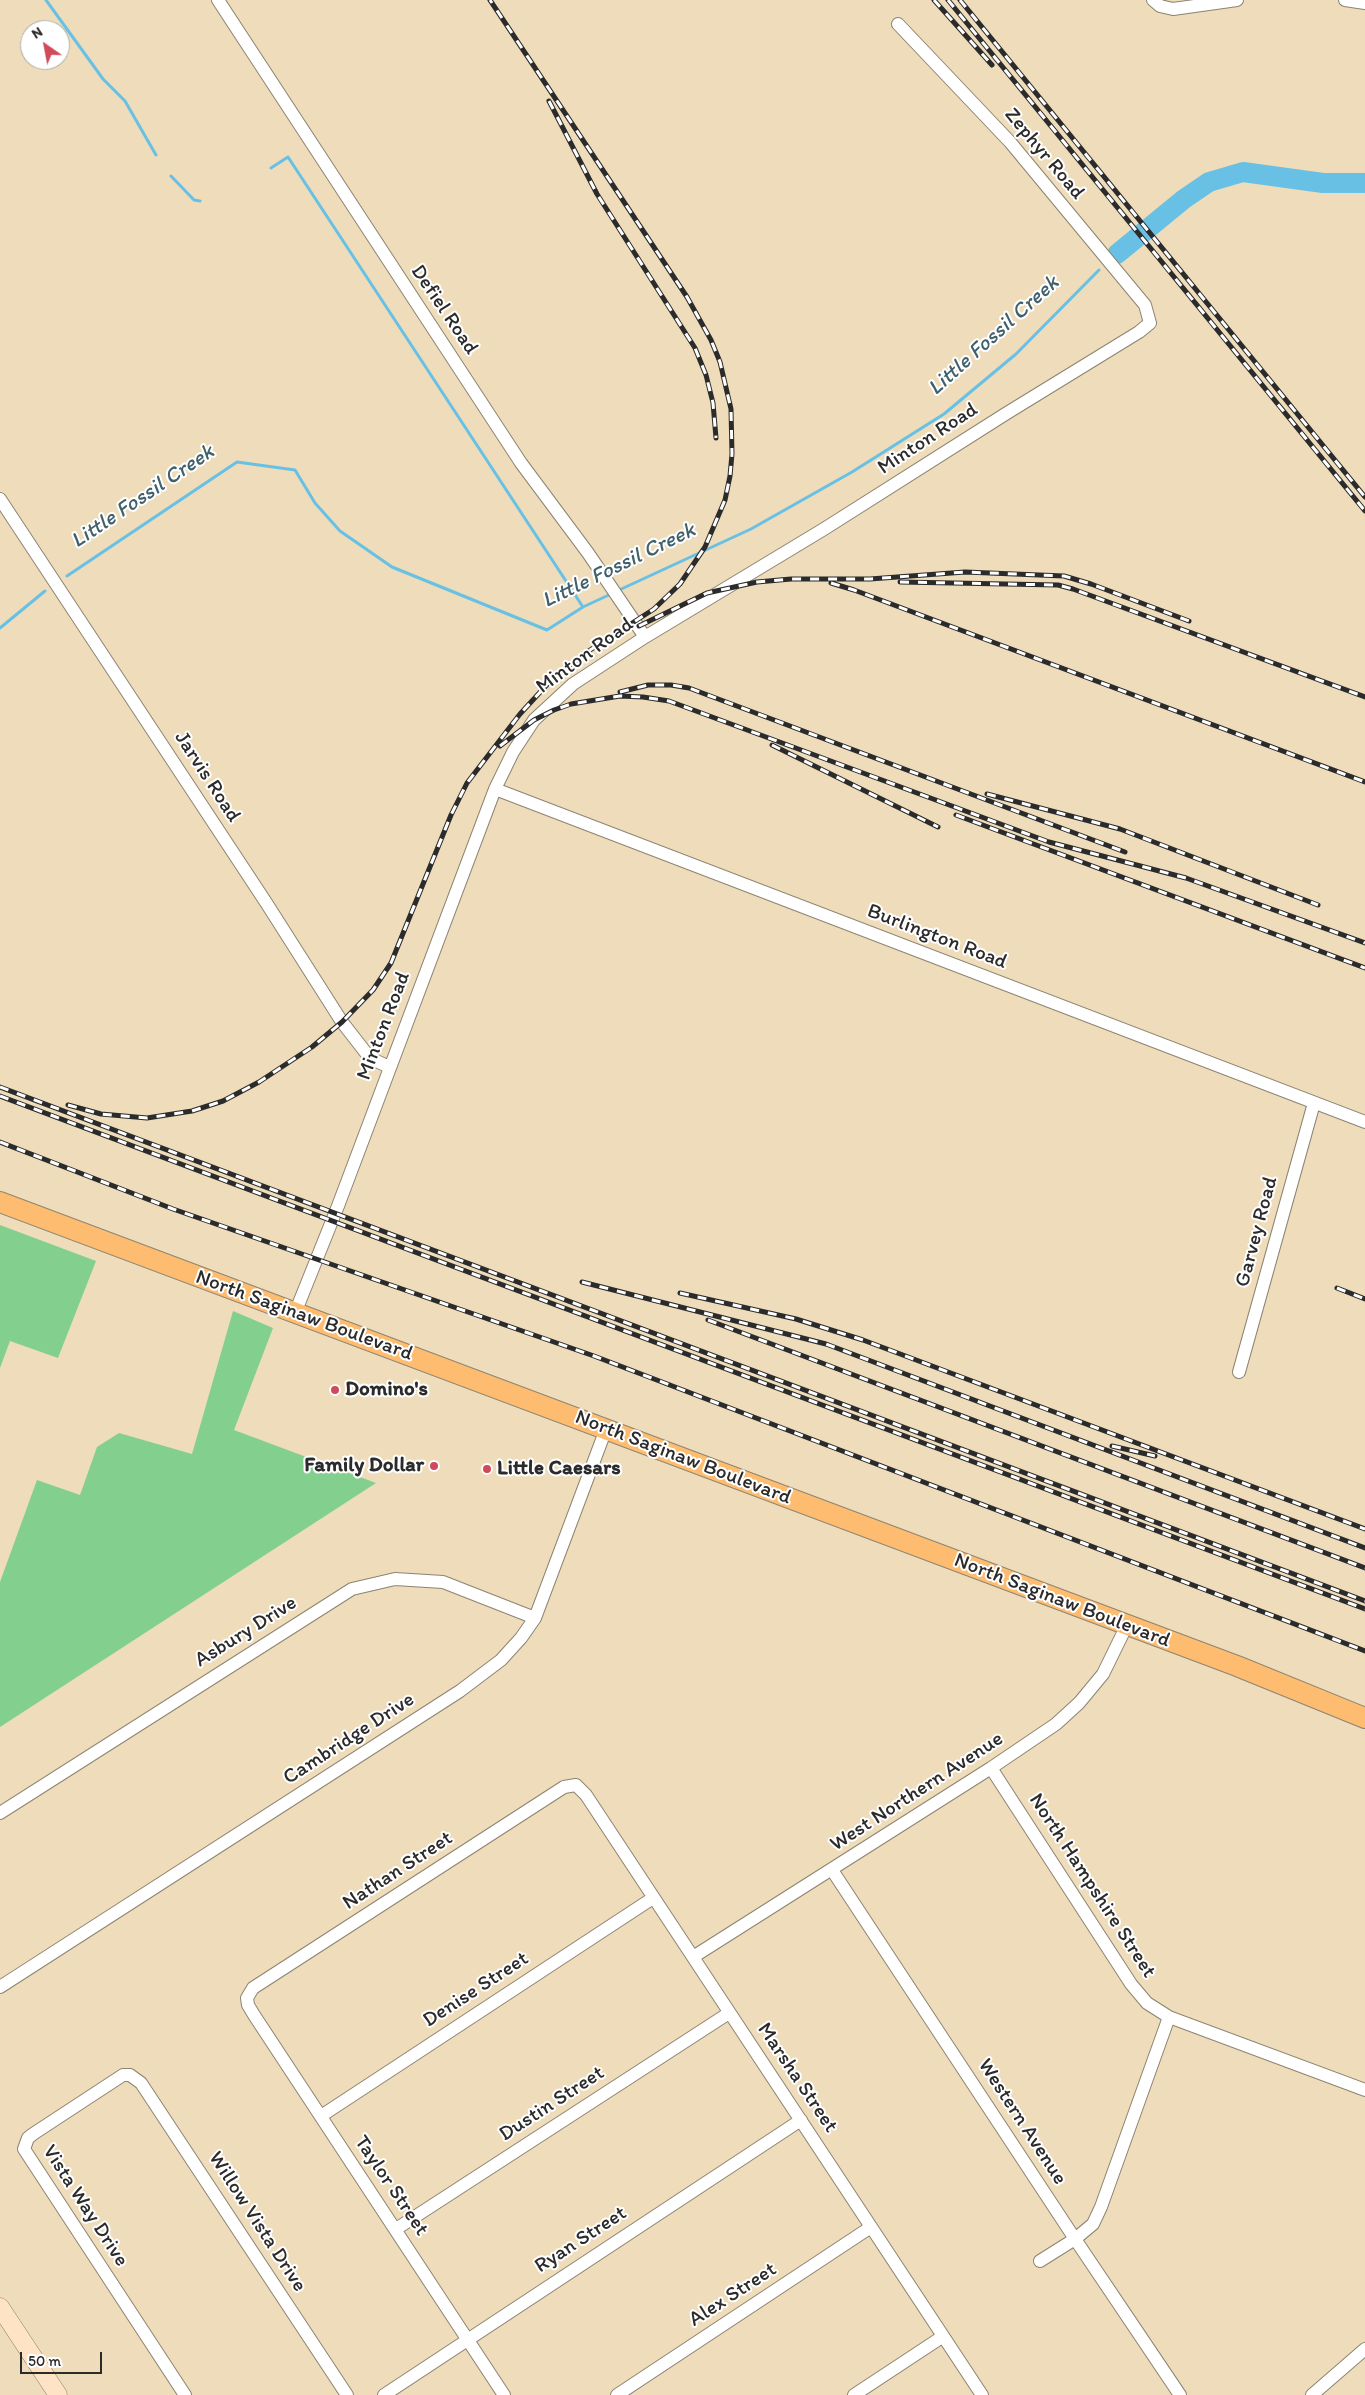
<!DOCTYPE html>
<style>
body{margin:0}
#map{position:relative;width:1365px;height:2395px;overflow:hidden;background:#eedcba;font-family:Itim,sans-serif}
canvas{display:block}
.north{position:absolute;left:20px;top:20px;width:50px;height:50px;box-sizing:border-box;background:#fff;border:1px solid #aaa;border-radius:50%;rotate:327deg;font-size:14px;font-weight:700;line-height:20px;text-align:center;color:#2b2b2b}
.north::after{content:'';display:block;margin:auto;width:18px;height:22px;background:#d1495b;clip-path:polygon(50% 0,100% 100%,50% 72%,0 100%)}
.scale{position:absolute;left:20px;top:2352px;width:82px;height:22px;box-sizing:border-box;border:2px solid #2b2b2b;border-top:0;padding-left:6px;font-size:15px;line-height:18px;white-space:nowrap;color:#2b2b2b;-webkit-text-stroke:4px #fff;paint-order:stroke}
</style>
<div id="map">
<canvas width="1365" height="2395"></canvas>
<div class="north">N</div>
<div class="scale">50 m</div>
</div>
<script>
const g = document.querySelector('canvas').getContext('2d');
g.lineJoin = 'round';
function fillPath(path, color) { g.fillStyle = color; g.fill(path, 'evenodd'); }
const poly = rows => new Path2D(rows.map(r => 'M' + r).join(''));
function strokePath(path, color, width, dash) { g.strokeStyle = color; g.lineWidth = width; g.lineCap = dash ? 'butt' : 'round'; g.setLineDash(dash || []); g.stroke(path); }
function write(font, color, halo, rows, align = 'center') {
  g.font = font + ' Itim,sans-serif'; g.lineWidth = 4; g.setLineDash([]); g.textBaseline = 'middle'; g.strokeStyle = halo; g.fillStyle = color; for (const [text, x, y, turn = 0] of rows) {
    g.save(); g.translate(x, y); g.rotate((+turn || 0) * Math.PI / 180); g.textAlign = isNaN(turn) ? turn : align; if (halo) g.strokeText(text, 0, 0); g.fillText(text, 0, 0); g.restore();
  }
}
fillPath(poly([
 [0,1225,96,1261,58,1358,10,1341,0,1368],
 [233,1311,273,1328,234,1430,376,1483,0,1727,0,1582,37,1480,80,1495,97,1447,119,1433,192,1454]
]), '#83d08e');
strokePath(poly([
 [46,0,103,79,125,101,156,155],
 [271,168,288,157,583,607],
 [171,176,194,200,200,201],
 [67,576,237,462,295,470,315,503,340,531,392,567,547,630,583,607,611,594],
 [617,591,751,529,852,472,944,414,1016,354,1099,270],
 [0,628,45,591]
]), '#68c1e5', 3);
strokePath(poly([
 [1117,254,1184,199,1209,182,1243,172,1323,183,1365,183]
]), '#68c1e5', 20);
const street = poly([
 [218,0,521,463,588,553,645,637],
 [1153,0,1160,6,1173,9,1237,0],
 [1345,0,1365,3],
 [0,499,267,904,342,1022,370,1058,389,1067],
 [495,789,1365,1122],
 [295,1313,338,1206,495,789,513,752,534,720,573,684,645,637,824,529,1007,413,1139,332,1150,323,1145,305,1010,142,898,24],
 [1239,1372,1314,1103],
 [991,1768,1131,1984,1147,2003,1169,2017,1365,2090],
 [0,1813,352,1589,395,1579,443,1582,535,1618],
 [832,1870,1075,2239,1180,2395],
 [693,1957,991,1768,1056,1724,1079,1703,1103,1674,1127,1625],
 [0,1987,460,1691,501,1660,521,1638,535,1618,606,1429],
 [321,2116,653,1898],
 [396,2229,729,2013],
 [1040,2261,1075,2239,1093,2224,1101,2207,1169,2017],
 [185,2395,24,2149,28,2138,33,2134,123,2075,130,2075,141,2083,347,2395],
 [384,2395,801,2120],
 [504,2395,254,2015,248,2005,247,1998,253,1988,564,1787,576,1785,586,1795,982,2395],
 [617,2395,871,2227],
 [854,2395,942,2337],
 [1312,2395,1365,2349]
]);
const secondary = poly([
 [0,2307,58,2395]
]);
const primary = poly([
 [0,1202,1237,1666,1365,1718]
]);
strokePath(street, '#8c8472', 14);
strokePath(secondary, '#8c8472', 19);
strokePath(primary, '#8c8472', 22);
strokePath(street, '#fff', 12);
strokePath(secondary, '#fee4c5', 18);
strokePath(primary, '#fdbc6f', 20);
const rail = poly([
 [934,0,992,65],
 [948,0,1365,511],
 [960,0,1365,497],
 [549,101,597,194,695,348,706,375,713,403,716,438],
 [900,582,1058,585,1073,589,1365,697],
 [831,583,854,590,1365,782],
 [639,626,707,593,757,582,791,579,870,579,965,572,1064,576,1091,584,1189,621],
 [620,692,648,685,671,685,689,688,1125,852],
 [772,745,938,827],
 [500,746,534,720,554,710,571,704,620,696,643,697,669,701,1049,842,1186,878,1365,943],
 [987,794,1120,829,1318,905],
 [956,815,1365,968],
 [0,1087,1365,1601],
 [0,1096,1365,1609],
 [68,1105,101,1114,147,1118,192,1111,223,1101,259,1082,312,1047,342,1022,373,990,391,963,451,815,467,783,520,714,554,677,587,652,654,609,680,584,705,547,725,500,730,476,732,454,731,409,720,362,711,340,687,297,490,0],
 [0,1142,173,1209,594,1356,1365,1651],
 [582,1282,826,1344,1365,1548],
 [1337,1288,1365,1299],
 [680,1293,796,1319,863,1340,1365,1529],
 [708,1320,1365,1568],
 [1112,1446,1155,1456]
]);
strokePath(rail, '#2b2b2b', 5);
strokePath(rail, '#fff', 3, [9]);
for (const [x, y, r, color] of [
 [335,1390,5,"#d1495b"],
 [434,1466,5,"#d1495b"],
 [487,1469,5,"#d1495b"]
]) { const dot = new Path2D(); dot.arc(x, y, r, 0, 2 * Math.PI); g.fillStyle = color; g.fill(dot); strokePath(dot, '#fff', 2); }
write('21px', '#2b2b2b', '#fff', [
 ["Zephyr Road",1044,154,50],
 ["Defiel Road",444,310,56],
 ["Minton Road",928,439,-33],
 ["Minton Road",585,656,-36],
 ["Jarvis Road",207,777,57],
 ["Burlington Road",937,937,21],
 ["Minton Road",384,1026,-69],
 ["Garvey Road",1257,1232,-75],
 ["North Saginaw Boulevard",304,1316,20],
 ["North Saginaw Boulevard",683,1458,21],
 ["North Saginaw Boulevard",1062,1601,21],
 ["Asbury Drive",246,1632,-32],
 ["Cambridge Drive",349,1739,-33],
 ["West Northern Avenue",917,1792,-33],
 ["Nathan Street",398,1871,-33],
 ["North Hampshire Street",1092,1886,57],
 ["Denise Street",476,1990,-33],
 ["Marsha Street",797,2078,56],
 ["Dustin Street",552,2104,-33],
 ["Western Avenue",1022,2122,57],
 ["Taylor Street",391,2186,56],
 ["Vista Way Drive",85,2206,57],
 ["Willow Vista Drive",257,2222,57],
 ["Ryan Street",581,2240,-33],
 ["Alex Street",733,2295,-33]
]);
write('bold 21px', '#2b2b2b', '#fff', [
 ["Domino's",345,1390],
 ["Family Dollar",424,1466,"right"],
 ["Little Caesars",497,1469]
], 'left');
write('italic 22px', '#40606c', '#fff', [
 ["Little Fossil Creek",994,336,-42],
 ["Little Fossil Creek",143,497,-34],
 ["Little Fossil Creek",619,566,-26]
]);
</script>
